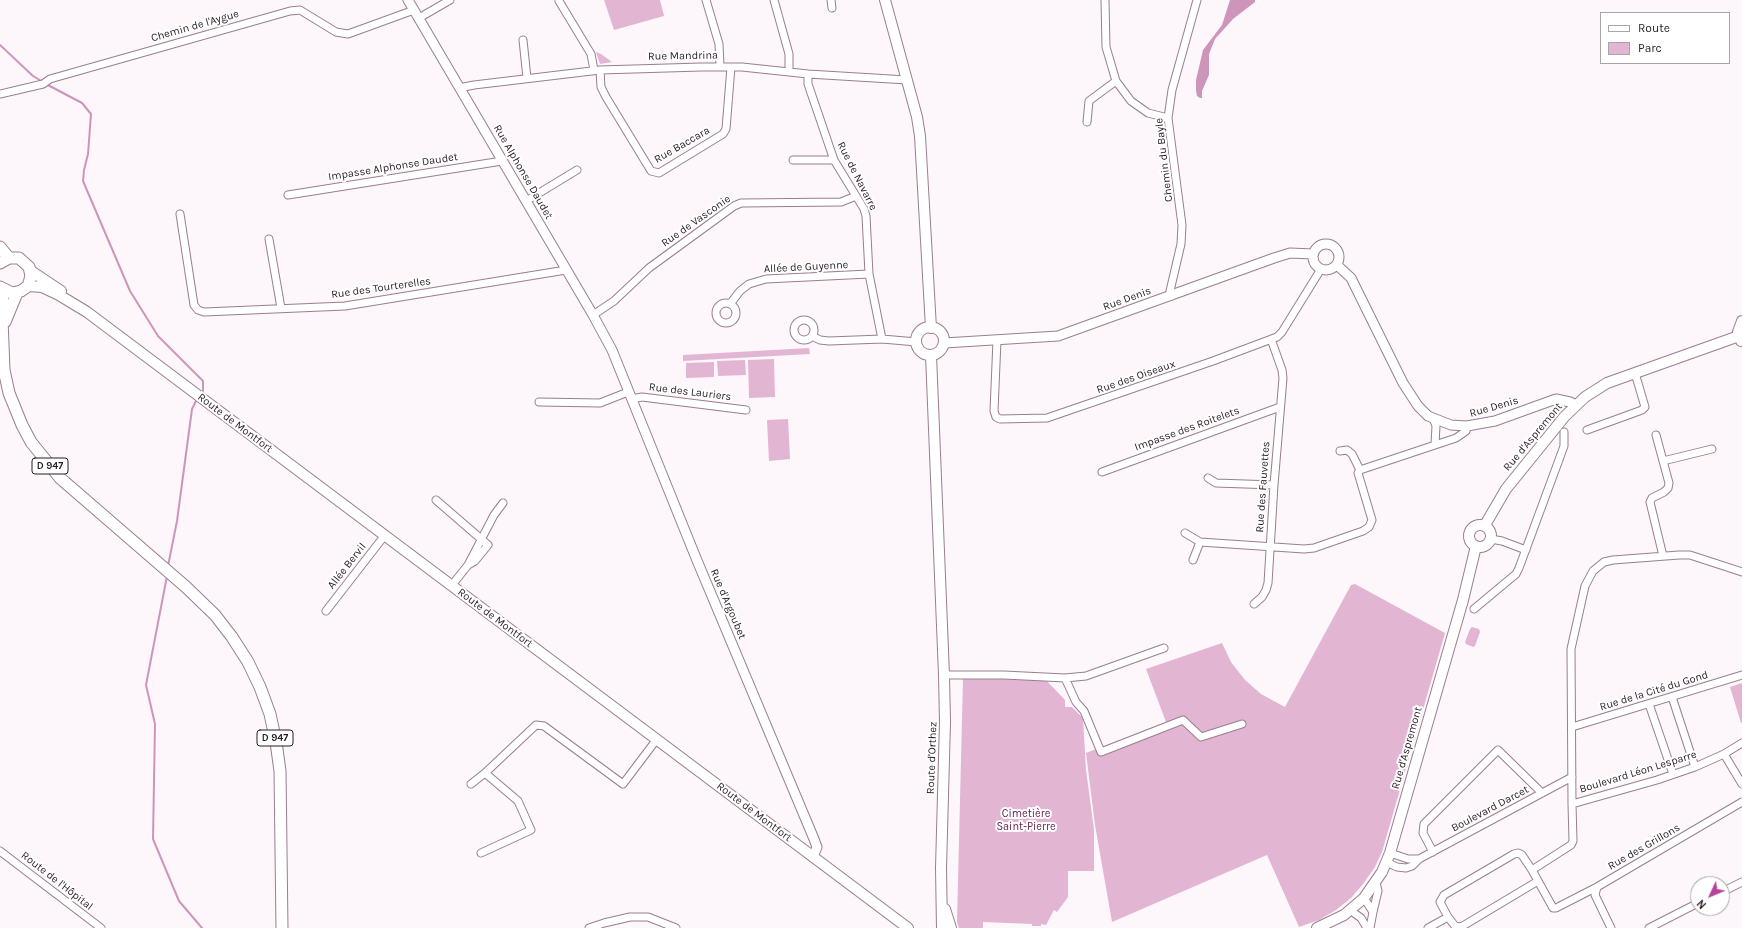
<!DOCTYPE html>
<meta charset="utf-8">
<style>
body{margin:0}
#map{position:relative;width:1742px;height:928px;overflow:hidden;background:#fdf6fa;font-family:Karla,sans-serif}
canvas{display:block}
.legend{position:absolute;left:1600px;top:12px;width:130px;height:52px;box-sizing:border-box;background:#fff;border:1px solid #a9a4a7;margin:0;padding:5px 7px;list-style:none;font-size:12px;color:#271b23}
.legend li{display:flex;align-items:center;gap:8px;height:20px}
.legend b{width:20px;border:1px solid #a9a4a7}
.north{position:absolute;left:1690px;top:876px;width:40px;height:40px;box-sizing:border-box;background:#fff;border:1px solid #a9a4a7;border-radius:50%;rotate:226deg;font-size:11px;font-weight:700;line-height:16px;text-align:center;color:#271b23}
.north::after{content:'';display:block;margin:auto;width:14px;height:18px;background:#b8439a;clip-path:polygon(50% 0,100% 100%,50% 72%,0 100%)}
</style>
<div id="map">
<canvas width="1742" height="928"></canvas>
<ul class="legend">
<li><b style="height:5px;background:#fff"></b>Route</li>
<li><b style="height:11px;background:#e2b6d3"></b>Parc</li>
</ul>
<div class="north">N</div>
</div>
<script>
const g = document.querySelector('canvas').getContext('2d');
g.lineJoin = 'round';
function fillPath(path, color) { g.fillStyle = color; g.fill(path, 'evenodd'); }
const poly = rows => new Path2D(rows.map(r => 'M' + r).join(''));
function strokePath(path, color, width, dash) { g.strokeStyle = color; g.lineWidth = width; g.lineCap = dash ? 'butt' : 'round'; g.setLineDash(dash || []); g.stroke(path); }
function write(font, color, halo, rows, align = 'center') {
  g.font = font + ' Karla,sans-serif'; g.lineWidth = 4; g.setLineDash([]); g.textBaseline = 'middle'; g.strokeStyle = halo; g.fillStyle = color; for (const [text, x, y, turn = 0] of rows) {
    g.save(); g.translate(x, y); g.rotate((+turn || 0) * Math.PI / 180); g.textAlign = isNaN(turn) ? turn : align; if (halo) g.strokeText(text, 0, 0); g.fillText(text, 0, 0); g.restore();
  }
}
fillPath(poly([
 [604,0,660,0,664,16,614,30],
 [596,52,601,54,612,62,600,64],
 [809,348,810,354,683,361,683,355],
 [774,359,775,397,749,398,748,360],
 [745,360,746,375,718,376,717,361],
 [714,362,714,377,686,378,686,363],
 [788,419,790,459,769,461,767,420],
 [1355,584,1445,633,1382,852,1375,867,1363,884,1351,898,1336,910,1319,920,1299,927,1267,855,1112,922,1095,825,1086,753,1166,722,1146,669,1222,643,1231,662,1245,680,1261,694,1285,707,1351,585],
 [1472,627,1479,629,1480,632,1475,646,1473,647,1466,644,1465,642,1470,629],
 [963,678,1045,679,1065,700,1065,707,1072,707,1083,718,1086,770,1094,830,1094,871,1068,871,1068,897,1057,912,1054,910,1046,925,1041,924,1041,926,1032,926,1032,924,983,922,983,928,959,928,957,922],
 [1742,683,1742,723,1741,723,1730,687]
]), '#e2b6d3');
fillPath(poly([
 [1230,0,1255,0,1255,2,1233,19,1215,39,1209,54,1209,75,1202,91,1202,98,1200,98,1197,96,1196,90,1196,80,1203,50,1222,25]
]), '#ce95bb');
strokePath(poly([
 [0,45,33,76,43,82],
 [46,84,82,103,91,114,88,154,84,170,83,181,130,291,158,336,203,381,203,391,201,394],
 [168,566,177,521,192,409,197,399],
 [167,576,146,685,155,724,153,839,179,901,202,928]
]), '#ce95bb', 2);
const minor = poly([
 [706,0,719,44,720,66],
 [774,0,789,54,789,71],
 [831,0,832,8],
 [1105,0,1106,47,1116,81,1131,101,1148,113,1168,118],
 [559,1,591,54,594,70],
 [419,18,450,0],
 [523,40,527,78],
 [600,70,601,87,606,97,651,171,659,173,723,134,726,129,731,67],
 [808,74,808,84,834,160,864,209,866,216,869,274,882,339],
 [459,88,474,85,600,70,701,67,742,67,808,74,907,80],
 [0,94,43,84,50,79,290,11,300,10,336,32,348,34,414,10],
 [1087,122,1089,101,1116,81],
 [793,160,834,160],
 [288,195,502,161],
 [526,201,577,170],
 [180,214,194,305,198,310,204,312,345,306,566,270],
 [269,239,281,308],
 [1171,296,1170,291,1181,244,1182,225,1168,118,1172,90,1197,0],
 '716 313a10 10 0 1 1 20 0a10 10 0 1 1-20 0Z',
 [730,304,740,291,749,284,766,279,869,274],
 [593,315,614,301,649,268,734,206,741,203,841,202,856,196],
 '794 330a10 10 0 1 1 20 0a10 10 0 1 1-20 0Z',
 [812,336,820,340,829,341,882,339,917,342],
 [997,340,994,411,996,417,1000,419,1047,418,1213,361,1277,337,1282,332,1321,269],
 [631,399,642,397,746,410],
 [539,402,600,403,628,392],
 [1433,418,1436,426,1435,444],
 [1587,430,1642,410,1645,407,1635,373],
 [1656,435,1669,483,1668,488,1664,492,1652,498,1650,502,1663,556],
 [1340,451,1347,450,1352,454,1360,470],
 [1663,461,1712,449],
 [1102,472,1280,407],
 [1208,478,1216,483,1274,485],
 [436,500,488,545,475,561,468,565],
 [1185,533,1200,542],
 [1491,539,1502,541,1526,550],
 [1193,560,1200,542,1304,549,1314,548,1363,531,1369,527,1372,520,1358,473,1360,470,1456,438,1466,431,1467,426],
 [452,585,468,565,494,515,503,503],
 [1254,604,1262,597,1266,590,1268,583,1274,485,1283,378,1282,370,1271,339],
 [1474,609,1516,574,1519,568,1560,457,1564,446,1564,432],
 [326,611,385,535],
 [944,675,1004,675,1065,678,1076,702,1084,711,1101,752,1183,720,1201,737,1242,724],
 [1065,678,1086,676,1164,648],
 [1672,697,1695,767],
 [1649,704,1673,774],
 [1572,727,1742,675],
 [1724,754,1742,784],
 [471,784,485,773],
 [1572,804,1571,649,1585,586,1593,571,1604,562,1613,560,1679,555,1690,555,1742,572],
 [0,851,101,928],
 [1433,852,1423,833,1424,824,1498,750,1542,793],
 [481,853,531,830,518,801,485,773,536,725,544,726,623,784,657,739],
 [1390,853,1408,859,1419,859],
 [1386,862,1397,867,1406,868,1412,866,1419,859,1572,777],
 [1597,887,1556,908,1553,908,1532,870,1571,845,1573,841,1572,804,1657,780,1695,767,1724,754,1742,743],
 [1722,892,1742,882],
 [1364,898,1373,912,1370,928],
 [1350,910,1361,918,1367,928],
 [1373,912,1378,891,1376,882],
 [1448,917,1440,902,1444,895,1514,854,1518,853,1522,855,1532,870],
 [589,928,604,923,630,917,648,917,676,928],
 [1428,928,1448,917,1455,926,1461,927,1538,881],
 [1611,928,1595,895,1597,887,1742,802],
 [1649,928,1698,903]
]);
const tertiary = poly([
 [408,0,593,315,612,350,696,558,814,839,817,847,813,857],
 '1313 257a13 13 0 1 1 26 0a13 13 0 1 1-26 0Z',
 [1337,265,1351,278,1403,383,1418,406,1428,416,1451,425,1467,426,1495,421,1556,399,1570,402,1576,405],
 [944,343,1058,336,1274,258,1290,253,1313,254]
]);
const secondary = poly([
 [885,0,917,117,920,136,931,328],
 [31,271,61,291],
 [28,286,42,287,59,295,87,312,908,928],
 '916 341a14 14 0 1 1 28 0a14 14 0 1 1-28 0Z',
 [1741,341,1738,332,1742,321],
 [931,355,944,675,945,722,941,868,942,928],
 [1485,525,1506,489,1565,416,1585,397,1607,383,1739,336],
 '1469 536a11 11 0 1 1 22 0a11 11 0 1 1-22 0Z',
 [945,909,951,928],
 [1317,928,1344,915,1364,898,1382,872,1390,853,1463,600,1476,546]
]);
const primary = poly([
 [0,247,9,258],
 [0,263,9,258,19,258,29,267,31,276,28,286,21,291,12,293,0,287],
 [3,290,2,319,4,370,9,393,22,425,31,442,60,478,186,587,215,615,232,637,248,662,260,687,270,714,276,742,280,771,282,928],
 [5,322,17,293]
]);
strokePath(minor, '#9a7e90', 9);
strokePath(tertiary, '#9a7e90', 11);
strokePath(secondary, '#9a7e90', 12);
strokePath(primary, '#9a7e90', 13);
strokePath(minor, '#fff', 7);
strokePath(tertiary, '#fff', 9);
strokePath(secondary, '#fff', 10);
strokePath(primary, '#fff', 11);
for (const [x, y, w] of [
 [50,466,36],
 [275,738,36]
]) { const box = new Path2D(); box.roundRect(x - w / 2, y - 8, w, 16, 3); g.fillStyle = '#fff'; g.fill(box); strokePath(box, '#271b23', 1); }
write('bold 10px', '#271b23', null, [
 ["D 947",50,466],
 ["D 947",275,738]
]);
write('11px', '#271b23', '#fff', [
 ["Chemin de l'Aygue",195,26,-16],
 ["Rue Mandrina",683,56,-1],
 ["Rue Baccara",682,145,-30],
 ["Chemin du Bayle",1164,160,-97],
 ["Impasse Alphonse Daudet",393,167,-9],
 ["Rue Alphonse Daudet",523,172,60],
 ["Rue de Navarre",857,176,63],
 ["Rue de Vasconie",696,221,-35],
 ["Allée de Guyenne",806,267,-3],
 ["Rue des Tourterelles",381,288,-8],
 ["Rue Denis",1127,299,-20],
 ["Rue des Oiseaux",1136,377,-19],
 ["Rue des Lauriers",690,392,7],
 ["Rue Denis",1494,407,-16],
 ["Route de Montfort",235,423,37],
 ["Impasse des Roitelets",1187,429,-20],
 ["Rue d'Aspremont",1533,437,-50],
 ["Rue des Fauvettes",1263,487,-86],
 ["Allée Bervil",347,566,-52],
 ["Rue d'Argoubet",728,604,67],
 ["Route de Montfort",495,618,37],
 ["Rue de la Cité du Gond",1654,691,-17],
 ["Rue d'Aspremont",1407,748,-74],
 ["Route d'Orthez",932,758,-88],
 ["Boulevard Léon Lesparre",1638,772,-17],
 ["Boulevard Darcet",1490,809,-28],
 ["Route de Montfort",754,812,37],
 ["Rue des Grillons",1644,847,-30],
 ["Route de l'Hôpital",57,881,38]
]);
write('11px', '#642052', '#fff', [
 ["Cimetière",1026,814],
 ["Saint-Pierre",1026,827]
]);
</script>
